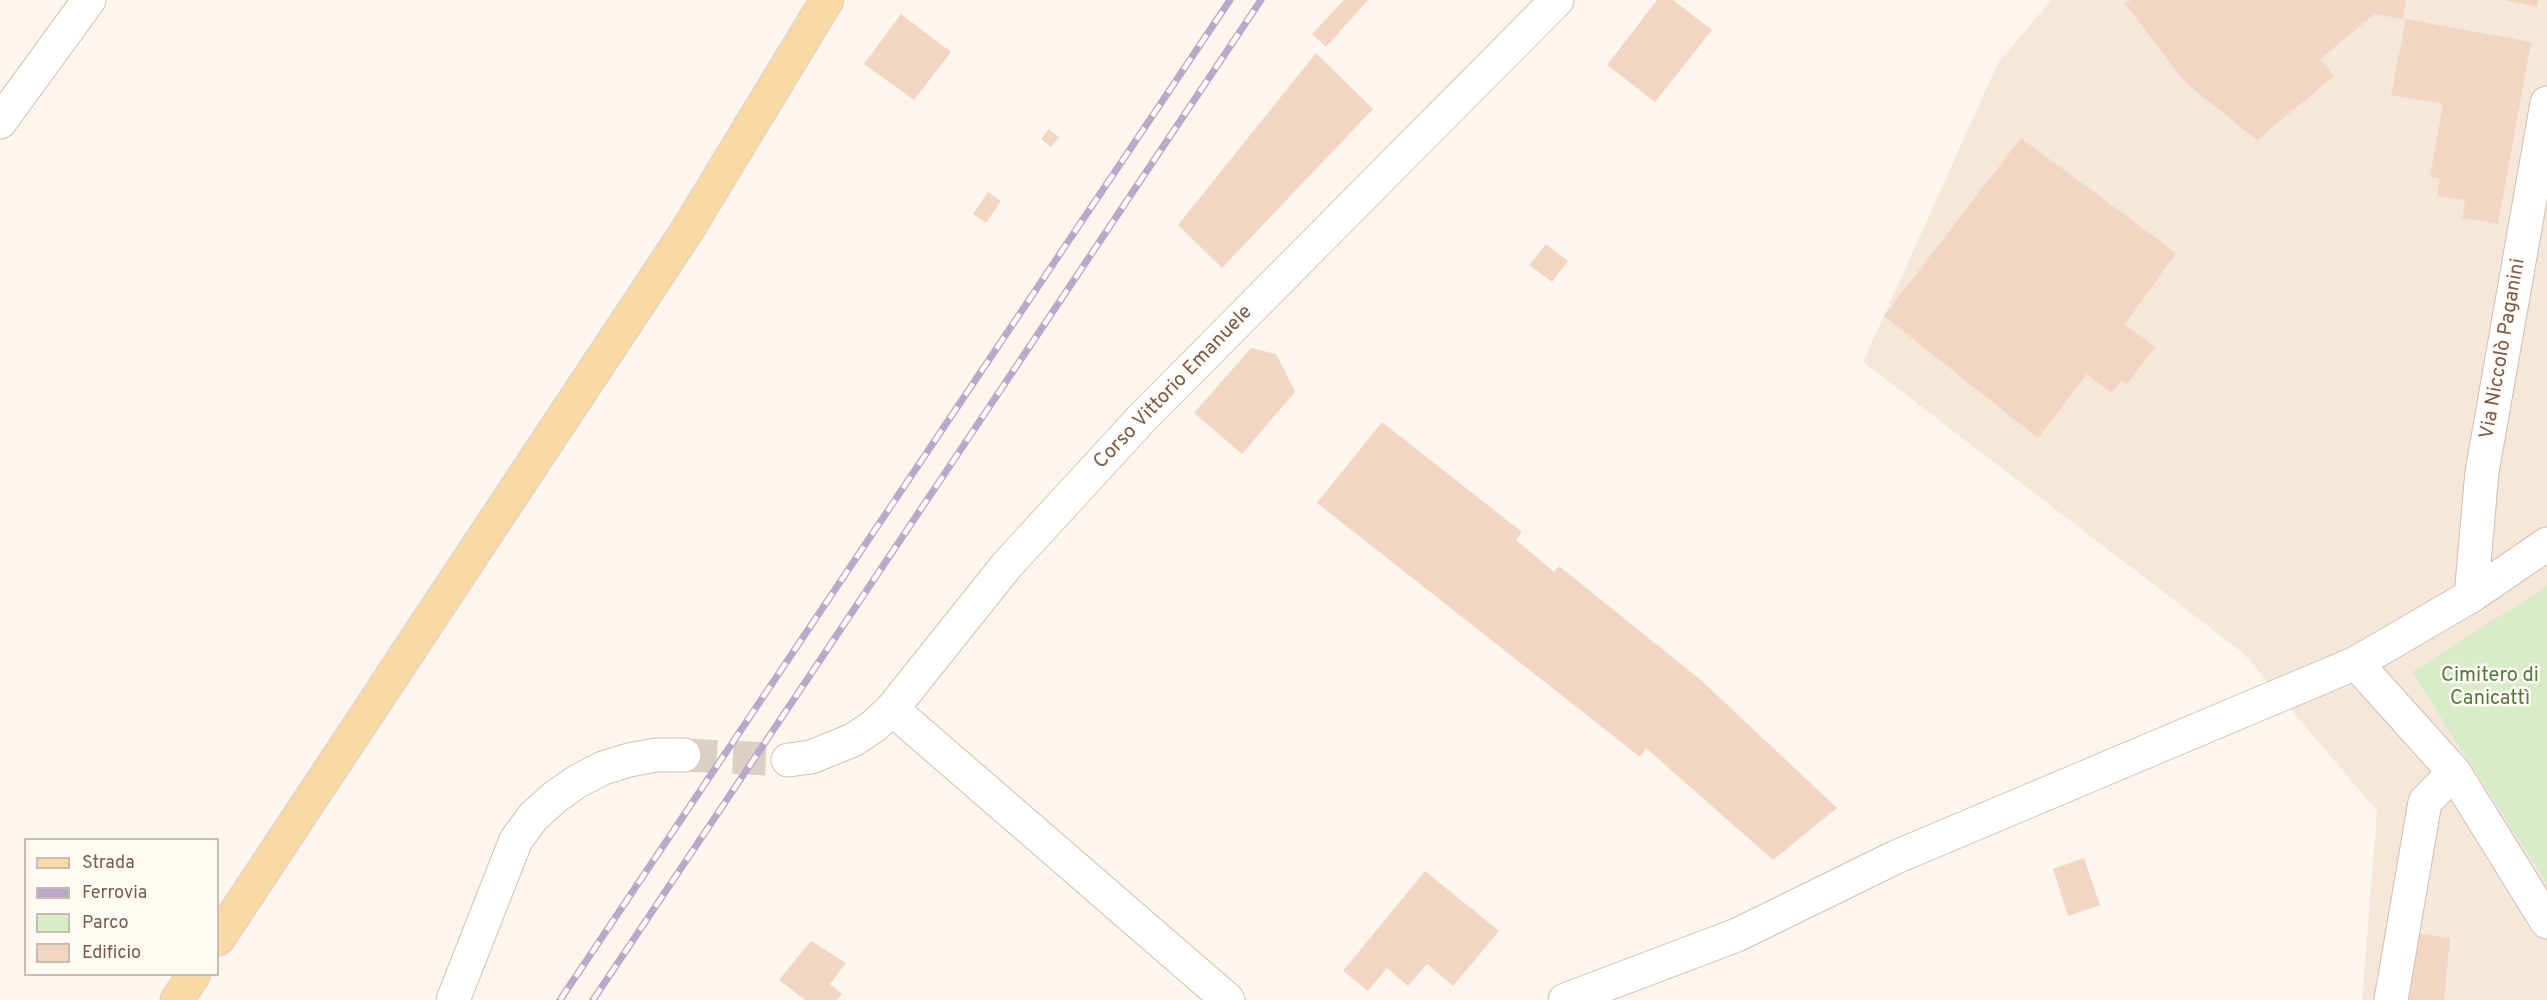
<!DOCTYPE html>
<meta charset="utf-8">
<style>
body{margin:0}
#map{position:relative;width:2547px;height:1000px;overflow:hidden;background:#fdf6ec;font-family:Overpass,sans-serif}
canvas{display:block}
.legend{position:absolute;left:24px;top:838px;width:195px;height:138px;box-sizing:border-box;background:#fffaf3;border:2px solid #cabbb1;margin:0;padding:8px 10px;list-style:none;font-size:18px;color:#7a5c4d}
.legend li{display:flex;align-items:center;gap:12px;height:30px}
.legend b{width:30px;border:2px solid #cabbb1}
</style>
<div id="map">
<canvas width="2547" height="1000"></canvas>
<ul class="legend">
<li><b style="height:8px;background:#fbd9a5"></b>Strada</li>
<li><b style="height:8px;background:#b9a8c9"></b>Ferrovia</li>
<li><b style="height:16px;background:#d8ecc9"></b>Parco</li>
<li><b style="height:16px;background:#f3d5c3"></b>Edificio</li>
</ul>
</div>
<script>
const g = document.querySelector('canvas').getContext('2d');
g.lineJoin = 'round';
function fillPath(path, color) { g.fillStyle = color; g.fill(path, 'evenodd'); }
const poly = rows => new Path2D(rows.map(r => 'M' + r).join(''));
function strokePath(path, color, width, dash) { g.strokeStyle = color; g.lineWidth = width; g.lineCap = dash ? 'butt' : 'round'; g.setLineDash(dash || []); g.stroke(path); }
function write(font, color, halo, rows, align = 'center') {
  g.font = font + ' Overpass,sans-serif'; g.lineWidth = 5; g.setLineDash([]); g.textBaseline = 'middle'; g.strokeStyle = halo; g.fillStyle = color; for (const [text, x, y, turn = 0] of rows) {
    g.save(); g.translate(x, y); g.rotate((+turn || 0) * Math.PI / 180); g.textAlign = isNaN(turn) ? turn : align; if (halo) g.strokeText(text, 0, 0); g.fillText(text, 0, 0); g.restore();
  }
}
fillPath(poly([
 [2051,0,2547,0,2547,1000,2362,1000,2377,811,2243,653,1863,362,1998,63]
]), '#f5e8da');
fillPath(poly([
 [2547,586,2547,884,2412,672]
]), '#d8ecc9');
fillPath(poly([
 [1344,0,1368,0,1326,47,1312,34],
 [1657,0,1673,0,1712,30,1655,102,1607,65],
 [2131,0,2406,0,2403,19,2375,14,2320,59,2334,76,2257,140,2186,83,2125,4],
 [2505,0,2538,0,2537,7],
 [901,14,951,52,914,100,864,64],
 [2406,19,2531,42,2498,224,2462,218,2465,200,2437,196,2440,178,2430,177,2443,104,2391,95],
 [1316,53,1373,109,1222,268,1178,225],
 [1049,129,1059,137,1051,147,1041,139],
 [2021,138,2176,253,2125,324,2155,347,2127,384,2122,380,2111,393,2087,374,2038,438,1884,316],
 [988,192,1001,201,986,223,973,214],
 [1546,244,1568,261,1552,282,1529,265],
 [1251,348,1276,354,1295,392,1242,454,1194,413],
 [1382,422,1522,532,1516,540,1554,572,1559,566,1702,681,1837,808,1773,860,1646,748,1640,757,1317,503],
 [2084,858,2100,905,2068,916,2053,869],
 [1425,871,1499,931,1453,986,1427,964,1408,986,1387,968,1368,991,1343,971],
 [2417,933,2450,938,2444,1000,2409,1000],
 [811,941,846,963,830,984,842,994,837,1000,805,1000,779,980]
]), '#f3d5c3');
strokePath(poly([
 [684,755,788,760]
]), '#dcd0c4', 33, [33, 16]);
const street = poly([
 [0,122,89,0],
 [2471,596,2482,472,2547,103],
 [2356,663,2454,772,2547,922],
 [892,709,1228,1000],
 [1565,1000,1737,935,1896,857,2356,663,2471,596,2547,544],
 [2391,1000,2425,802,2454,772]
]);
const secondary = poly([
 [788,760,811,757,853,740,874,726,892,709,1007,565,1143,417,1557,0],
 [453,1000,516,840,533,817,555,797,578,781,603,768,629,760,656,755,684,755]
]);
const primary = poly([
 [218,939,688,229,827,0],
 [177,1000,194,974]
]);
strokePath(street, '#d1beb0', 35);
strokePath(secondary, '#d6c0b0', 35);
strokePath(primary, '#dad1cd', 35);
strokePath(street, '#fff', 33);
strokePath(secondary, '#fff', 33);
strokePath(primary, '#fbd9a5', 33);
const rail = poly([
 [560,1000,1230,0],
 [593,1000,1261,0]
]);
strokePath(rail, '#b9a8c9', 7);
strokePath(rail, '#fffaf3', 4.5, [14]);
write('20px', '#7a5c4d', '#fffaf3', [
 ["Via Niccolò Paganini",2504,349,-80],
 ["Corso Vittorio Emanuele",1174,388,-46]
]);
write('20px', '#537a41', '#fffaf3', [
 ["Cimitero di",2490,677],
 ["Canicattì",2490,700]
]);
</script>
